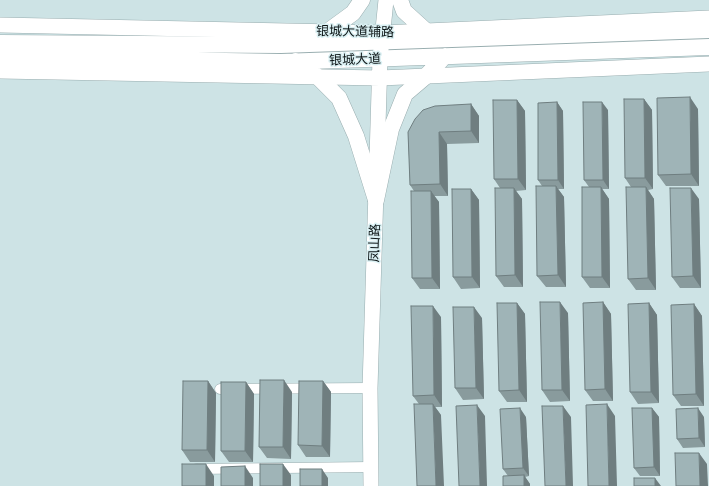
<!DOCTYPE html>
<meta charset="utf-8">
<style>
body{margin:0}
canvas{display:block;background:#cde3e5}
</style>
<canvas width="709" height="486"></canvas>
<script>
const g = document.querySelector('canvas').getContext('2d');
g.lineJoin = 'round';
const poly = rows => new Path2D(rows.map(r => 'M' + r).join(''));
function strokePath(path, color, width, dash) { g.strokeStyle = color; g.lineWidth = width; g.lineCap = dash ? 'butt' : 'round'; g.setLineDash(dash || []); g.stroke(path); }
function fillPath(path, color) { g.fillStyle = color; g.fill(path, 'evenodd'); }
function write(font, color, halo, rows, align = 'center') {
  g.font = font + ' Cabin,"Noto Sans SC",sans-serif'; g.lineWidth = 3; g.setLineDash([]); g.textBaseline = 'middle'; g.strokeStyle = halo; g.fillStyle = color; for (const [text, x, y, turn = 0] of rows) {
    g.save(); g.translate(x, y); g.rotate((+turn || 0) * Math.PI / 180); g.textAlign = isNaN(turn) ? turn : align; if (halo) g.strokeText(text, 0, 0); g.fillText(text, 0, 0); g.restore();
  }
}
const street = poly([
 [220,389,370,388],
 [196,469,371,467]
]);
const secondary = poly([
 [0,25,383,33,709,18],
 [0,71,380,78,709,64],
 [371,486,370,388,380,59,386,0]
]);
const primary = poly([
 [400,0,404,11,426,31,442,39],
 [0,43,281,45,709,30],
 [307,43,327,32,353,13,362,0],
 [0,57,281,62,709,47],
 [295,61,318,77,339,98,356,136,376,200,391,129,405,94,425,77,445,56]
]);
strokePath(street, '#98adaf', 11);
strokePath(secondary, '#98adaf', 16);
strokePath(primary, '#98adaf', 17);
strokePath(street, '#fff', 10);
strokePath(secondary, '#fff', 15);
strokePath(primary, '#fff', 16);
fillPath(poly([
 [644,99,652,110,653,189,648,190,654,199,656,290,636,290,628,279,631,187,625,178],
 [517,100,525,111,526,190,516,191,522,199,523,287,504,287,496,276,500,188,494,179],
 [557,102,563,111,564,189,558,189,564,197,566,287,546,287,537,276,542,186,538,180],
 [471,104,479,116,479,143,447,144,448,196,434,196,439,202,440,289,420,289,412,278,414,191,410,185,408,132],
 [698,109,699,186,666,186,658,175],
 [608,110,609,189,602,189,609,199,610,288,590,288,582,277,589,187,584,180],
 [471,189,479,200,480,288,461,289,453,277],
 [699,199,701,288,680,288,672,277],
 [603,302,611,314,613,401,593,401,585,390],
 [517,303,525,314,527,402,507,402,499,391],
 [649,303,657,315,659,403,638,404,630,392],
 [694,304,702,316,704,406,681,406,673,395],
 [568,313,570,401,550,402,542,390],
 [441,317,442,407,435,407,441,415,419,404,413,396],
 [482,318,484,399,463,400,455,388],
 [208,381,216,393,215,462,190,462,182,450],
 [323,381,331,392,330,457,306,457,298,445],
 [246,382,254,394,253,462,229,462,221,451],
 [292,392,291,459,267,458,259,447],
 [652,408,659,417,660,476,640,476,634,468],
 [526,417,529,476,525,477,530,484,530,486,503,486,508,476,503,469],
 [704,417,705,447,683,448,677,439]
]), '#899b9d');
fillPath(poly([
 [690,97,698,109,699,186,691,174],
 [644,99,652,110,653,189,645,178],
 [517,100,525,111,526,190,518,179],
 [557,102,563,111,564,189,558,180],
 [602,102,608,110,609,189,603,180],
 [471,104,479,116,479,143,471,131],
 [439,132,447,144,448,196,440,184],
 [556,186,564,197,566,287,558,275],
 [601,187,609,199,610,288,602,277],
 [646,187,654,199,656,290,648,278],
 [514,188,522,199,523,287,515,275],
 [691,188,699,199,701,288,693,276],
 [471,189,479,200,480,288,472,277],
 [431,191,439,202,440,289,432,278],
 [560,302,568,313,570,401,562,390],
 [603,302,611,314,613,401,605,389],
 [517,303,525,314,527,402,519,390],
 [649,303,657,315,659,403,651,392],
 [694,304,702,316,704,406,696,394],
 [433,306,441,317,442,407,434,395],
 [474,307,482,318,484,399,476,388],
 [284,380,292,392,291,459,283,447],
 [208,381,216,393,215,462,207,450],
 [323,381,331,392,330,457,322,446],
 [246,382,254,394,253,462,245,451],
 [433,404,441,415,444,486,436,486],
 [607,404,615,416,617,486,609,486],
 [477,405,485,416,487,486,480,486],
 [563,406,571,417,573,486,566,486],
 [520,408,526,417,529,476,523,468],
 [652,408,659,417,660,476,654,467],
 [698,408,704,417,705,447,699,438],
 [699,453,707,464,708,486,700,486],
 [206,464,214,476,214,486,206,486],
 [283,464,291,475,291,486,283,486],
 [245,466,253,478,253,486,245,486],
 [322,469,328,478,328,486,322,486],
 [524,475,530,484,530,486,524,486],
 [655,478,661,486,655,486]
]), '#6f7e80');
const building = poly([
 [690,97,691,174,658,175,657,98,690,97],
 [624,99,644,99,645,178,625,178,624,99],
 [493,100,517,100,518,179,494,179,493,100],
 [557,102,558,180,538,180,538,103,557,102],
 [583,102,602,102,603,180,584,180,583,102],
 [471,104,471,131,439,132,440,184,410,185,408,132,415,119,423,110,435,106,471,104],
 [536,186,556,186,558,275,537,276,536,186],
 [582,187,601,187,602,277,582,277,582,187],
 [626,187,646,187,648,278,628,279,626,187],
 [495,188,514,188,515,275,496,276,495,188],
 [670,188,691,188,693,276,672,277,670,188],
 [452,189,471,189,472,277,453,277,452,189],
 [411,191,431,191,432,278,412,278,411,191],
 [540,302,560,302,562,390,542,390,540,302],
 [603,302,605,389,585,390,583,303,603,302],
 [497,303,517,303,519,390,499,391,497,303],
 [649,303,651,392,630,392,628,304,649,303],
 [694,304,696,394,673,395,671,305,694,304],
 [411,306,433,306,434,395,413,396,411,306],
 [453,307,474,307,476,388,455,388,453,307],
 [260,380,284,380,283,447,259,447,260,380],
 [183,381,208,381,207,450,182,450,183,381],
 [299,381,323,381,322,446,298,445,299,381],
 [221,382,246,382,245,451,221,451,221,382],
 [414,404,433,404,436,486,417,486,414,404],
 [607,404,609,486,588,486,586,405,607,404],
 [477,405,480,486,459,486,456,406,477,405],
 [542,406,563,406,566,486,545,486,542,406],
 [520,408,523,468,503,469,500,409,520,408],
 [632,408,652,408,654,467,634,468,632,408],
 [698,408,699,438,677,439,676,409,698,408],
 [675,453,699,453,700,486,676,486,675,453],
 [182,464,206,464,206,486,182,486,182,464],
 [260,464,283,464,283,486,260,486,260,464],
 [245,466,245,486,221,486,221,467,245,466],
 [300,469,322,469,322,486,300,486,300,469],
 [524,475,524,486,503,486,503,476,524,475],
 [634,478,655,478,655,486,634,486,634,478]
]);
fillPath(building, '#9fb4b7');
strokePath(building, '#6f7e80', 1);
write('13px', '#0c1415', '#daf0f3', [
 ["银城大道辅路",355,32,1],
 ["银城大道",355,60,-2],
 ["凤山路",375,243,-88]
]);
</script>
